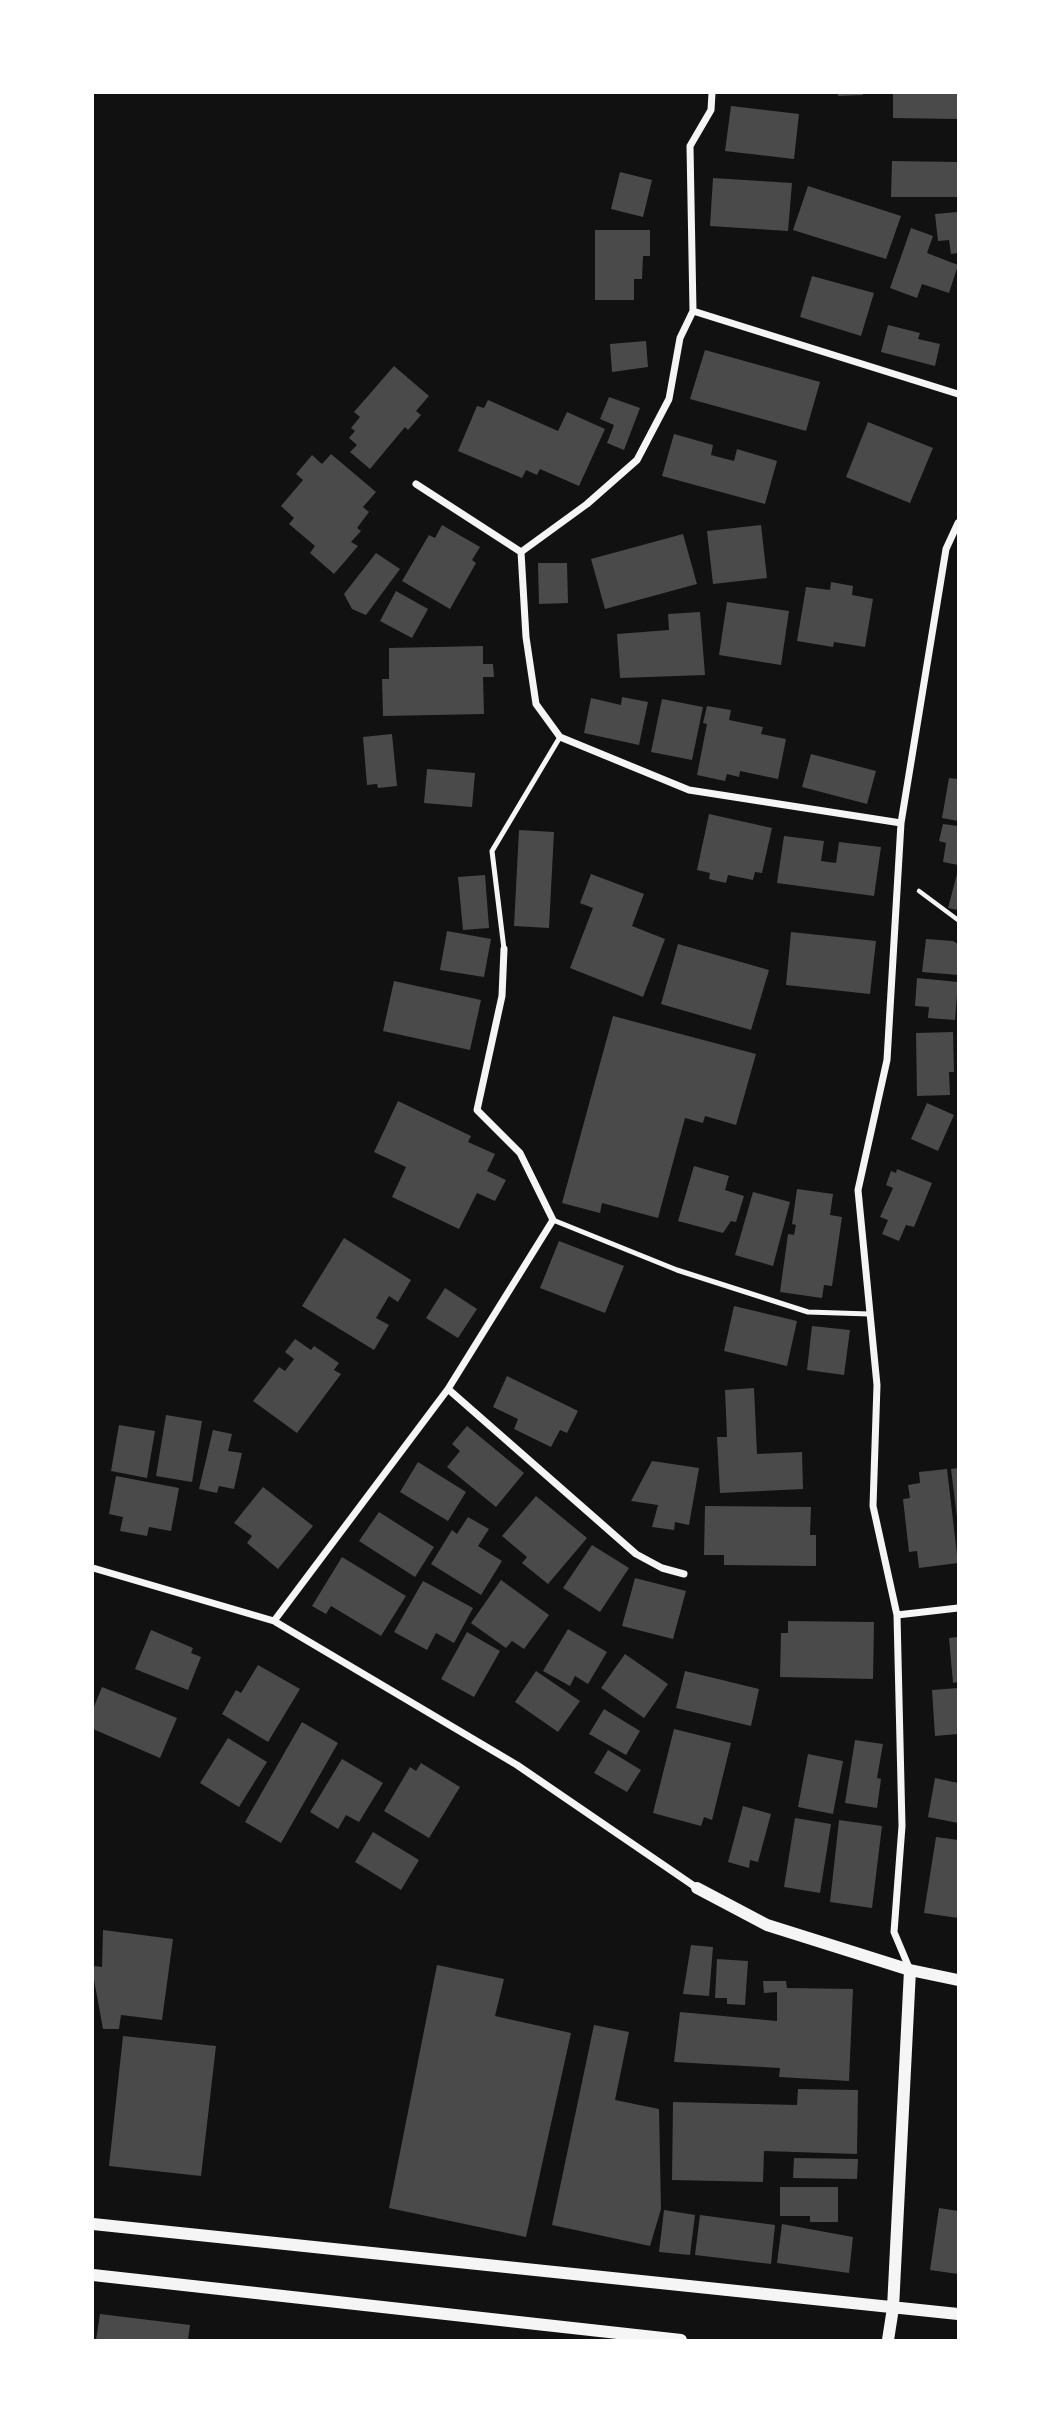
<!DOCTYPE html>
<style>
body{margin:0}
#map{position:relative;width:1051px;height:2433px;overflow:hidden;background:#111;font-family:"Noto Sans",sans-serif}
canvas{display:block}
.frame{position:absolute;inset:0;border:94px solid #fff;pointer-events:none}
</style>
<div id="map">
<canvas width="1051" height="2433"></canvas>
<div class="frame"></div>
</div>
<script>
const g = document.querySelector('canvas').getContext('2d');
g.lineJoin = 'round';
function fillPath(path, color) { g.fillStyle = color; g.fill(path, 'evenodd'); }
const poly = rows => new Path2D(rows.map(r => 'M' + r).join(''));
function strokePath(path, color, width, dash) { g.strokeStyle = color; g.lineWidth = width; g.lineCap = dash ? 'butt' : 'round'; g.setLineDash(dash || []); g.stroke(path); }
fillPath(poly([
 [838,93,863,93,863,95,838,96],
 [893,93,957,93,957,119,893,118],
 [731,106,799,114,794,159,725,151],
 [892,161,958,162,958,197,891,197],
 [620,172,652,180,643,217,611,209],
 [713,178,792,183,788,231,710,226],
 [808,186,901,216,886,259,793,230],
 [958,212,958,253,951,254,949,240,938,241,935,214],
 [911,228,933,236,927,253,958,265,949,293,922,284,917,298,890,288],
 [595,230,650,230,650,256,643,256,642,279,634,279,634,300,595,300],
 [812,276,874,293,861,336,800,317],
 [888,325,920,333,918,339,940,344,935,366,881,352],
 [646,341,648,367,612,372,610,344],
 [705,350,820,382,806,431,690,399],
 [394,366,429,396,416,411,421,415,408,430,405,427,370,469,350,452,357,445,349,438,355,431,351,428,360,417,354,412],
 [609,397,640,408,624,450,607,443,614,425,600,419],
 [488,400,558,431,567,412,605,429,579,486,540,469,537,475,526,470,522,478,458,451,477,406,484,408],
 [868,422,933,448,910,503,846,477],
 [674,434,713,445,711,455,734,461,737,449,777,461,765,504,662,476],
 [331,454,376,492,363,507,369,512,357,528,361,531,351,542,358,546,334,574,310,553,315,546,289,524,294,518,281,506,303,480,296,474,312,455,322,464],
 [442,525,480,547,472,560,476,563,450,609,402,581,429,535,435,538],
 [761,525,767,578,713,584,707,531],
 [683,534,697,584,605,609,591,559],
 [376,553,400,569,366,615,352,609,344,594],
 [538,563,567,563,568,603,539,604],
 [831,582,853,586,852,595,873,599,865,647,834,642,833,647,797,641,806,587,830,590],
 [396,591,428,609,412,638,380,621],
 [727,602,789,611,781,665,719,655],
 [700,612,705,675,620,678,617,634,669,630,668,614],
 [483,646,483,664,493,664,494,677,483,677,484,714,383,716,382,679,389,679,389,648],
 [622,697,648,702,639,745,584,733,591,698,621,705],
 [662,699,703,707,692,760,651,752],
 [707,706,731,710,729,720,763,727,761,734,786,739,778,779,740,771,739,777,727,774,725,781,697,775,707,724,703,723],
 [392,734,397,786,378,788,377,784,367,785,363,737],
 [811,754,876,771,867,804,802,787],
 [427,769,475,773,472,807,424,803],
 [949,778,958,779,958,821,942,818],
 [709,814,772,828,762,873,755,872,753,880,728,875,726,883,709,879,710,873,697,870],
 [943,824,958,826,958,865,943,862,946,843,939,841],
 [519,830,554,832,549,928,514,926],
 [784,836,824,841,821,861,836,863,839,842,881,847,874,896,777,883],
 [958,870,958,910,948,908],
 [591,874,644,894,632,926,665,939,643,997,570,968,593,908,580,903],
 [485,875,489,928,463,930,458,877],
 [447,931,491,939,484,977,440,970],
 [791,932,876,941,870,994,786,985],
 [926,939,953,941,958,944,958,975,922,972],
 [678,944,769,970,751,1030,661,1004],
 [917,978,958,982,955,1020,928,1018,929,1007,915,1006],
 [394,981,481,1000,470,1050,383,1031],
 [613,1016,756,1054,736,1125,705,1116,703,1123,685,1118,658,1218,602,1203,600,1213,562,1203],
 [953,1032,954,1072,949,1072,950,1095,917,1096,916,1033],
 [398,1101,471,1136,468,1142,495,1154,487,1171,506,1180,495,1201,477,1193,459,1229,392,1197,406,1167,374,1152],
 [927,1103,954,1115,938,1151,911,1139],
 [694,1166,729,1176,725,1190,744,1196,736,1222,731,1221,723,1233,678,1221],
 [897,1169,932,1183,914,1227,906,1225,899,1241,882,1234,888,1220,880,1217,893,1188,886,1185,891,1171,896,1173],
 [797,1189,833,1194,830,1215,842,1217,832,1286,824,1285,822,1298,780,1292,788,1234,794,1235,796,1225,792,1224],
 [753,1192,790,1202,773,1266,735,1255],
 [344,1238,411,1280,398,1302,389,1296,376,1318,389,1325,374,1350,302,1306],
 [559,1241,624,1266,605,1313,540,1288],
 [445,1288,477,1309,458,1338,426,1318],
 [734,1306,797,1321,787,1366,724,1351],
 [812,1326,850,1330,844,1375,807,1370],
 [295,1339,311,1350,314,1346,339,1363,334,1370,341,1374,297,1433,253,1401,279,1367,285,1371,294,1359,285,1352],
 [507,1376,578,1411,567,1433,560,1430,551,1447,514,1429,518,1419,493,1407],
 [754,1388,757,1454,802,1452,803,1489,720,1493,717,1437,727,1437,725,1390],
 [166,1415,202,1421,192,1482,156,1476],
 [119,1425,155,1431,147,1478,111,1471],
 [467,1426,524,1473,496,1507,447,1467,460,1451,452,1444],
 [213,1430,232,1434,228,1451,242,1453,234,1489,219,1486,217,1493,199,1489],
 [652,1461,699,1468,689,1525,675,1522,674,1530,652,1527,658,1505,631,1501],
 [418,1462,466,1492,448,1521,400,1492],
 [958,1468,958,1517,957,1517,951,1469],
 [947,1469,958,1563,919,1568,917,1551,909,1552,903,1499,910,1498,908,1485,920,1483,919,1472],
 [116,1476,179,1488,171,1531,149,1527,147,1536,120,1531,123,1517,109,1514],
 [263,1487,313,1526,278,1569,247,1543,252,1536,234,1523],
 [536,1496,587,1538,548,1584,522,1563,527,1557,502,1536],
 [705,1506,811,1507,810,1535,816,1535,816,1566,724,1565,724,1555,704,1555],
 [379,1512,434,1547,415,1577,359,1541],
 [468,1517,489,1529,478,1546,502,1561,481,1595,431,1564,452,1530,457,1534],
 [592,1545,629,1568,600,1612,563,1588],
 [342,1557,406,1596,381,1636,331,1606,326,1614,312,1606],
 [635,1578,686,1591,673,1639,622,1626],
 [501,1580,549,1615,524,1649,512,1641,506,1648,471,1623],
 [423,1581,473,1608,454,1643,436,1633,427,1650,394,1632],
 [788,1621,874,1622,873,1679,780,1677,781,1633,788,1633],
 [568,1629,607,1652,588,1684,575,1676,570,1686,543,1671],
 [151,1630,193,1648,191,1653,201,1657,188,1690,135,1669],
 [467,1632,500,1651,474,1697,441,1679],
 [958,1637,958,1682,953,1683,949,1638],
 [625,1654,668,1684,644,1718,601,1688],
 [258,1665,300,1689,268,1742,222,1714,236,1690,241,1693],
 [536,1671,580,1701,558,1732,515,1702],
 [685,1671,759,1689,751,1726,676,1708],
 [102,1687,177,1718,160,1758,93,1729,93,1709],
 [958,1688,958,1734,935,1736,932,1690],
 [604,1709,640,1731,626,1755,589,1734],
 [302,1722,338,1743,281,1843,245,1822],
 [674,1729,731,1743,712,1820,704,1817,701,1826,653,1813],
 [228,1738,267,1762,239,1807,200,1783],
 [855,1740,883,1744,877,1778,881,1779,877,1808,845,1803],
 [608,1750,641,1770,627,1792,594,1773],
 [808,1754,843,1761,833,1814,798,1807],
 [342,1759,383,1783,359,1822,346,1815,338,1829,310,1812],
 [421,1763,460,1787,429,1838,384,1811,410,1767,416,1771],
 [935,1778,958,1783,958,1823,928,1817],
 [743,1806,771,1814,758,1862,750,1860,749,1868,728,1862],
 [795,1818,831,1824,820,1893,784,1887],
 [839,1820,882,1826,872,1908,830,1902],
 [373,1832,419,1860,401,1890,355,1862],
 [936,1837,958,1840,958,1918,924,1913],
 [103,1930,173,1939,162,2020,121,2015,119,2029,103,2029,93,1974,93,1966,102,1967],
 [691,1945,713,1947,709,1996,683,1994],
 [717,1959,748,1961,745,2005,727,2004,727,1998,715,1998],
 [437,1965,504,1979,495,2016,571,2033,526,2237,389,2208],
 [763,1981,786,1981,787,1988,853,1989,849,2081,779,2077,780,2068,674,2062,680,2012,777,2021,777,1992,764,1993],
 [594,2025,629,2032,615,2100,659,2109,661,2209,650,2246,552,2225],
 [123,2036,216,2046,201,2176,109,2166],
 [798,2089,858,2090,857,2154,764,2151,763,2182,672,2180,673,2102,797,2105],
 [794,2158,858,2159,857,2179,793,2178],
 [780,2187,838,2187,838,2222,810,2222,810,2216,780,2216],
 [939,2208,958,2211,958,2274,930,2270],
 [664,2210,695,2215,690,2255,659,2252],
 [700,2215,775,2225,771,2264,695,2255],
 [782,2224,853,2237,849,2273,777,2263],
 [100,2314,190,2325,188,2340,96,2340]
]), '#4a4a4a');
strokePath(poly([
 [919,891,958,920]
]), '#f5f5f5', 4.5);
strokePath(poly([
 [504,949,492,851,560,737],
 [553,1220,677,1270,808,1312,869,1314]
]), '#f5f5f5', 5);
strokePath(poly([
 [693,311,690,146,711,110,712,93],
 [416,484,521,552,526,637,536,704,560,737,689,790,901,823],
 [521,552,587,504,637,460,669,399,680,338,693,311,958,394],
 [448,1389,636,1554,662,1568,684,1574],
 [93,1568,274,1621,517,1765,697,1888],
 [897,1615,958,1608],
 [274,1621,448,1389,553,1220,520,1153,477,1110,502,996,504,949],
 [910,1970,894,1932,902,1826,897,1615,873,1506,877,1385,858,1190,887,1060,901,823,946,549,958,523]
]), '#f5f5f5', 7);
strokePath(poly([
 [697,1888,767,1925,910,1970,958,1980],
 [93,2224,958,2314],
 [93,2275,681,2340],
 [888,2340,893,2308,910,1970]
]), '#f5f5f5', 12);
</script>
